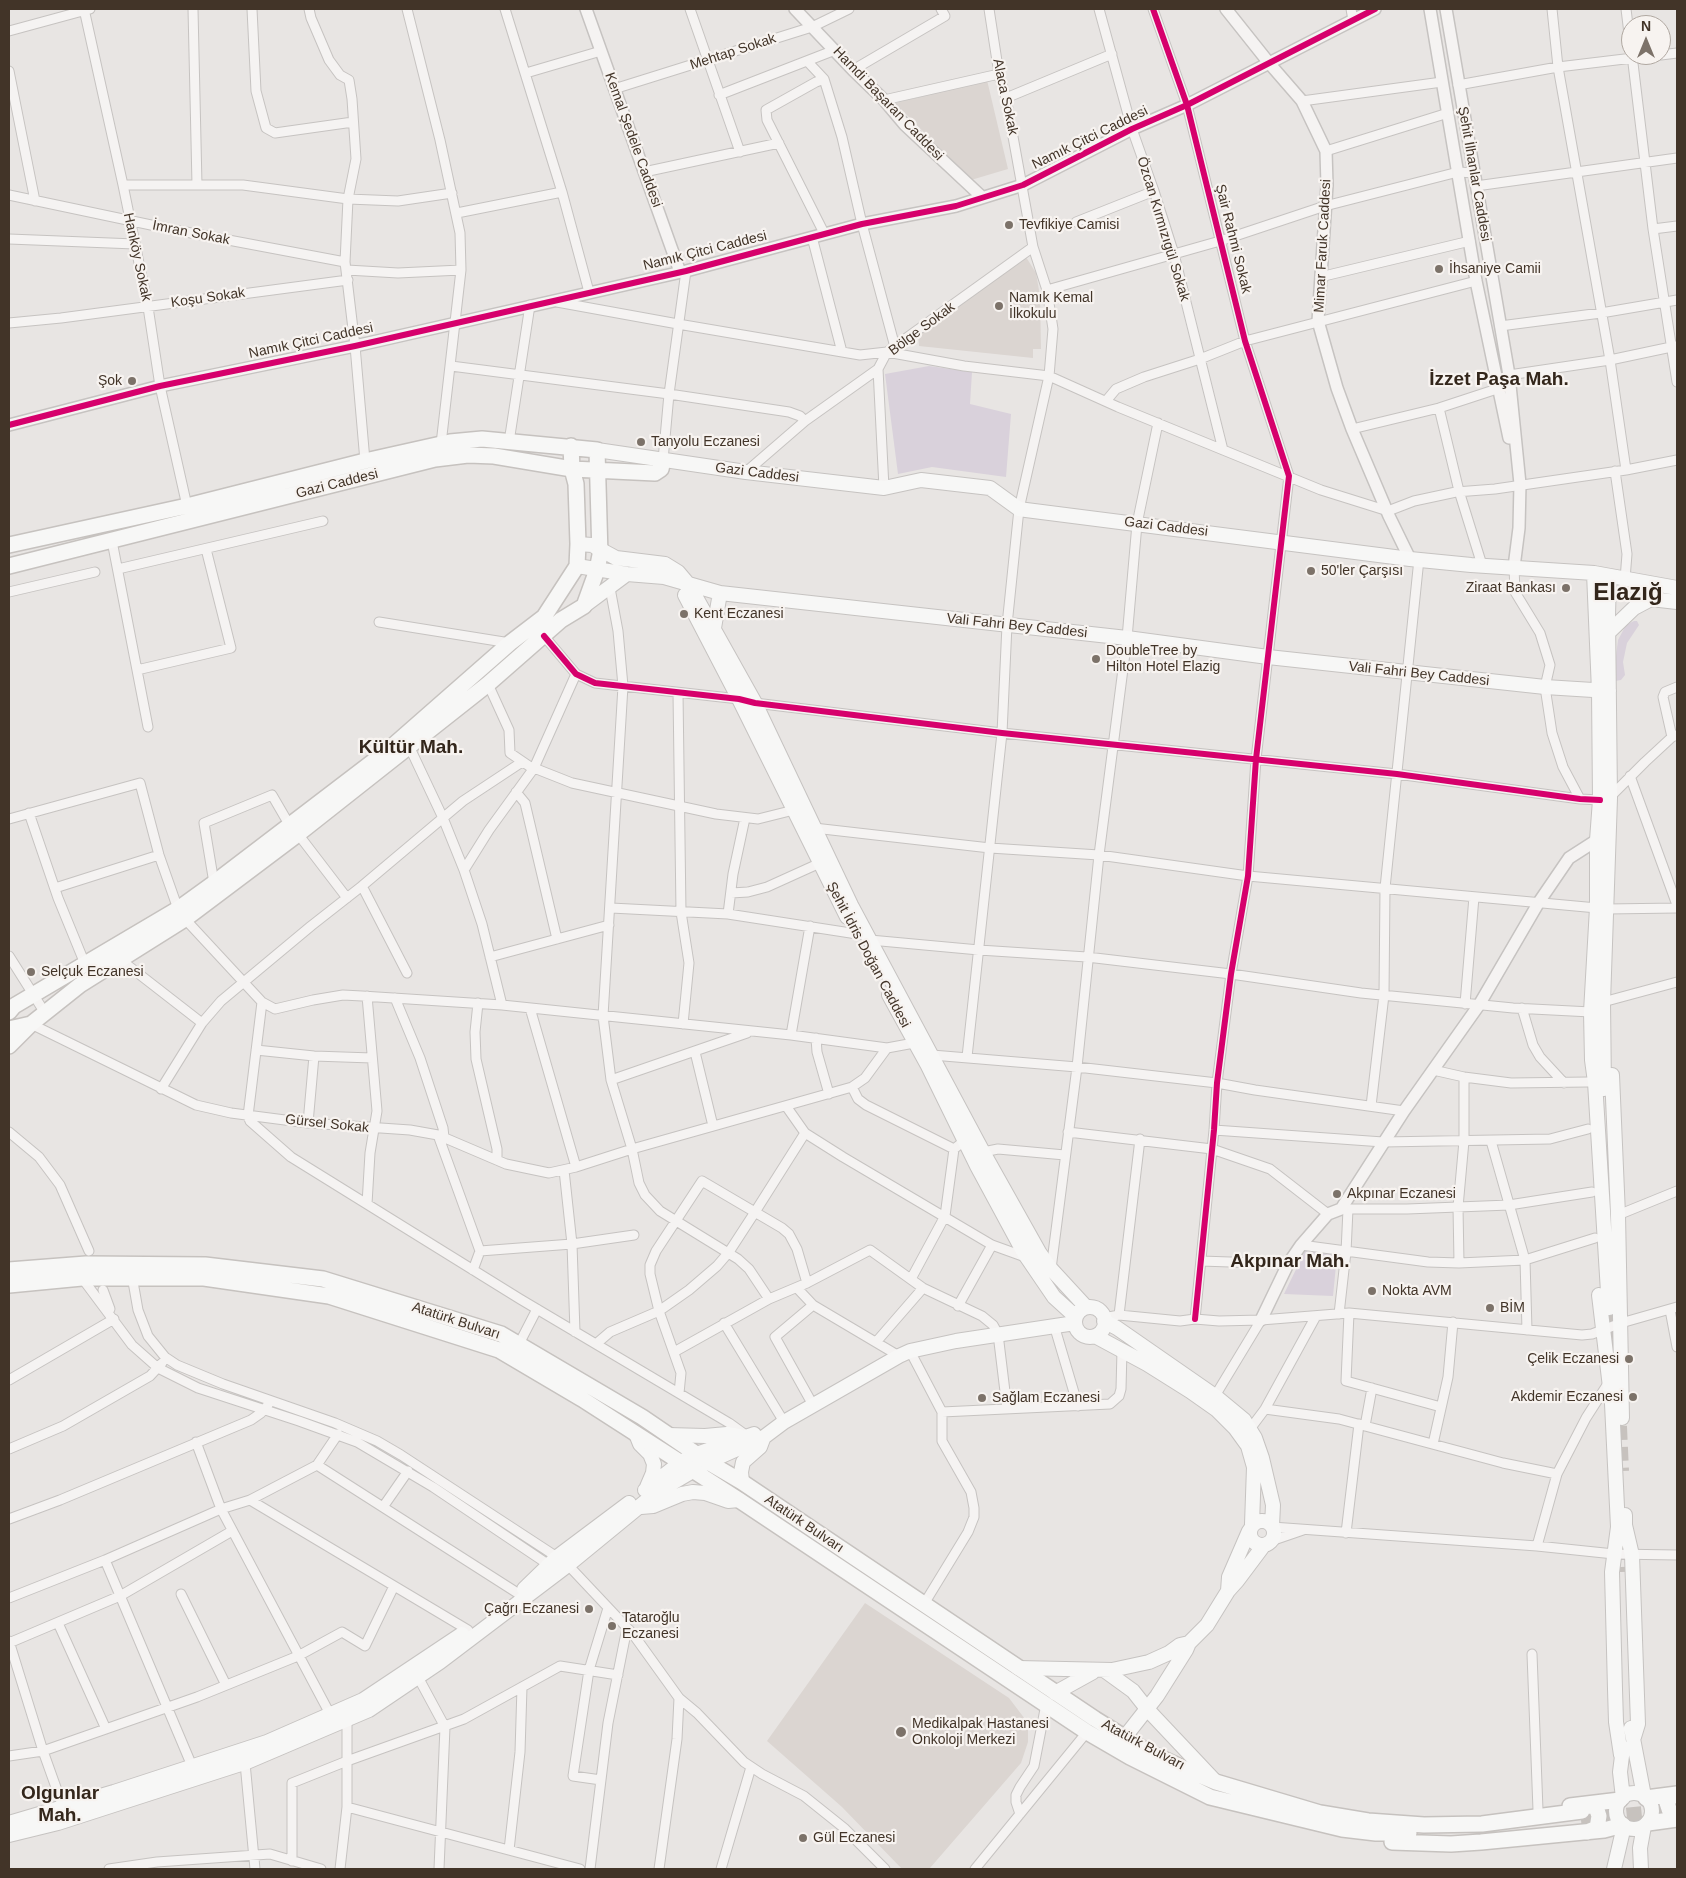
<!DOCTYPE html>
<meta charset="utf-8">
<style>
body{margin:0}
#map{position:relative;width:1686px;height:1878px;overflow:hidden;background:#e8e5e3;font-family:Arial,sans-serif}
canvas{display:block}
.frame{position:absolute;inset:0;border:10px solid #423428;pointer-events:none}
.north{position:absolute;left:1621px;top:15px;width:50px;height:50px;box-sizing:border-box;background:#f7f3f0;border:1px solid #afa7a0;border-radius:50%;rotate:0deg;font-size:14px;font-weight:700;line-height:20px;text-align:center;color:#423428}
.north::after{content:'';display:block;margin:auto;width:18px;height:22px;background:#7c7269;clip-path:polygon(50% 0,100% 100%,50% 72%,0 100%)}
</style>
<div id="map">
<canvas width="1686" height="1878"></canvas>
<div class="frame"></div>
<div class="north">N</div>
</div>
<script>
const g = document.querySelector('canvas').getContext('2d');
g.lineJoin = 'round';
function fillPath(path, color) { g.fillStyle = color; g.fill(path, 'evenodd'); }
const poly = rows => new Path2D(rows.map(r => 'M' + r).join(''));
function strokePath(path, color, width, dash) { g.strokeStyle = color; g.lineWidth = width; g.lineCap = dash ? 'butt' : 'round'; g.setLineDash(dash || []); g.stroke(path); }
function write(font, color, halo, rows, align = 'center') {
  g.font = font + ' Arial,sans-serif'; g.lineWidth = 4.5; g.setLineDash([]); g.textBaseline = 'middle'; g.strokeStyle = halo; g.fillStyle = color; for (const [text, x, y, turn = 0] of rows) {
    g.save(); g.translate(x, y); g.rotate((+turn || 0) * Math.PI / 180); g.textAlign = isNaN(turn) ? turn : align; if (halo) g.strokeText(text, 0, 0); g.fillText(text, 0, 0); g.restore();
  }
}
fillPath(poly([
 [987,80,1008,169,971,180,895,103],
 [1026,257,1036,273,1040,296,1041,349,1033,349,1033,358,919,346,918,333],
 [865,1603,1009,1698,1028,1723,1028,1742,1021,1763,930,1868,926,1869,902,1869,842,1807,767,1741]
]), '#dbd5d1');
fillPath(poly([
 [929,366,972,372,970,404,1011,414,1006,477,932,467,898,474,885,374],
 [1634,621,1637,621,1639,625,1627,643,1623,662,1625,675,1621,680,1615,681,1615,664,1618,640,1626,625],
 [1305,1251,1337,1255,1333,1296,1284,1294]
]), '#d9d1db');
strokePath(poly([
 [1609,1308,1611,1339],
 [1619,1405,1622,1471],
 [1620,1546,1621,1572]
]), '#c7c2be', 14, [14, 7]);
strokePath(poly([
 [1581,1820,1677,1810]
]), '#c7c2be', 15, [15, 8]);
const minor = poly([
 [84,9,123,185,148,307,160,386,187,506],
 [193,9,197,185],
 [252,9,256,91,266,128,275,133,353,122],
 [309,9,311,18,329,60,340,75,349,80,352,99,356,159,348,199,345,262,355,346,365,461],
 [407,9,440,140,460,233,461,270,441,444],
 [505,9,562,192,589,292],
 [690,9,740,152],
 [1099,9,1132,129,1154,191,1174,254,1223,450],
 [1153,9,1187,105,1245,341,1289,476,1256,759,1248,876,1231,974,1217,1083,1214,1130,1195,1319],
 [1351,9,1353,20],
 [1552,9,1558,67,1610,360,1626,470],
 [1626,9,1631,50],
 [9,31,90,9],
 [1632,55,1653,229,1677,382],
 [1661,55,1677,53],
 [807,61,824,79,842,137,862,224,895,347],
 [853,70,945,16,941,9],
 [9,71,35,201],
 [526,73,601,51],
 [1458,85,1558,67,1658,55],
 [614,89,812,27,849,9],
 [719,95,835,50],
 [1006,98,1112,54],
 [884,100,999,74],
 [1302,101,1442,82],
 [1326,151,1448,113],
 [644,172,779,143],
 [123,185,243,185,348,199,398,201,452,193],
 [1476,186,1677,158],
 [9,195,170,229,345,262],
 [457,213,562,192],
 [1076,222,1154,191],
 [1653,229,1677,226],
 [824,233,767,120,766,110,816,82,824,79],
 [812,237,842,352],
 [9,239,135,244],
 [347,270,398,273,461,270],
 [1320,277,1470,241],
 [1047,290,1220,241,1325,206,1458,172,1474,173],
 [557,302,678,324,860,355,887,352,964,366,1049,376,1118,407,1321,490,1388,511,1414,501,1456,492,1495,489,1626,470,1677,460],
 [9,323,61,318,348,280],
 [1500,326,1601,313,1677,300],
 [451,366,669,394,789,412,800,416,805,421],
 [878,369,884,488],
 [1509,375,1610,360,1676,346],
 [1106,401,1116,389,1144,377,1200,359,1245,341,1476,281],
 [1439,408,1459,491,1482,565],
 [1352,429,1439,408,1503,387],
 [509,442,530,305],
 [663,460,669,394,686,271],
 [1615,471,1627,554,1625,579],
 [746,472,805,421,878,369,887,352,1033,247],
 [112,541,148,727],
 [1514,567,1515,592,1540,633,1550,665,1545,687,1552,733,1563,767,1580,799],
 [118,569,323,521],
 [610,588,618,631,623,686,603,1016,611,1080,632,1149,639,1183,645,1195,660,1211,738,1259,749,1269,769,1299],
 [9,592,95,572],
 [379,622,510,643],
 [544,636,576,674,595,683,739,699,755,703,1002,733,1397,774,1580,799,1600,800],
 [137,670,231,648,206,549],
 [488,684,509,730,510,753,529,766,572,783,716,814,758,819,794,810],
 [678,693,681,912,689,963,683,1024],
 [1672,737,1663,697,1665,692,1677,687],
 [409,746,443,818,464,870,482,924,502,1005],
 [1630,776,1677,905],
 [516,792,525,803,557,939],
 [1610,797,1645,762,1672,737,1677,735],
 [29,813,58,898,85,964],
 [9,819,140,783,159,855,178,909],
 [814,828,990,848,1099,855,1248,876,1597,908],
 [298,834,347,898],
 [464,870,489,830,534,768,576,674],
 [214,883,204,823,272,795,290,826],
 [362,886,407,973],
 [55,888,159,855],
 [731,893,748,892,767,887,820,863],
 [611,908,728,914,857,934],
 [1607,909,1677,908],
 [728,914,733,874,745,818],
 [185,919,262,1002,275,1009,313,1000,343,995,362,996,502,1005,791,1035,887,1048,914,1043],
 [870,940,979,950,1087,957,1231,974,1361,993,1513,1008,1591,1012],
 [9,956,45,1013],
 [490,957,609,925],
 [121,960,202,1023],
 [395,998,420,1058,443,1128,444,1137],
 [262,1002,248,1116,250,1121,291,1157,520,1299,729,1423,747,1436],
 [1603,1002,1677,982],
 [478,1003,475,1032,476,1059,497,1149,497,1160],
 [1465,1004,1474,897],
 [530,1008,576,1167],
 [1522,1008,1533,1045,1540,1057,1564,1083],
 [31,1024,196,1105,231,1113,308,1123,410,1130,438,1135,506,1164,549,1173,576,1167,632,1149,852,1087,865,1078,887,1048],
 [791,1035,810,926],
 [816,1038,817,1052,829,1094],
 [256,1050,314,1056,372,1058],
 [695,1052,713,1126],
 [932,1055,1077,1067,1217,1083,1255,1090,1404,1111],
 [967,1057,1002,733,1007,625,1019,509,1049,376,1053,329,1047,290,1033,247,1006,98,999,74,989,9],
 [1433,1070,1464,1077,1511,1083,1588,1082],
 [611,1080,747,1033],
 [852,1087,858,1099,866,1105,954,1149],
 [161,1089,202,1023,221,1001,311,926,362,886,463,801,522,762],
 [786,1106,805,1133,843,1157,992,1245,1028,1258],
 [1371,1106,1384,995,1385,888,1419,559],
 [308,1123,314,1056],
 [1214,1130,1383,1142,1550,1139,1588,1129],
 [9,1132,39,1157,60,1185,89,1251],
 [1068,1132,1212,1149,1270,1169,1328,1214],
 [438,1135,480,1251,572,1244,634,1235],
 [1491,1141,1525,1260,1527,1330],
 [983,1152,998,1149,1065,1155],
 [564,1170,572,1244,575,1332],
 [367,1204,370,1153,377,1111,367,996],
 [1341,1209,1407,1209,1509,1205,1592,1192],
 [1618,1215,1677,1191],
 [1301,1245,1428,1262,1459,1263,1525,1260,1595,1238],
 [1201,1261,1288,1264],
 [1459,1263,1458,1207,1464,1141,1464,1077],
 [1051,1269,1077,1067,1099,855,1127,638,1137,524,1158,423],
 [473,1270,480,1251],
 [132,1276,138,1310,148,1336,165,1357,177,1365,223,1384,335,1423,377,1441,401,1455,557,1557],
 [82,1278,132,1345,158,1368,198,1388,299,1421,357,1442,433,1487,549,1565],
 [911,1279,945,1216,954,1149,964,1141],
 [797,1288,813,1305,899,1356],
 [103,1290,110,1309],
 [813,1305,775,1337,813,1405],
 [958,1306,992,1245],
 [1670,1310,1677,1347],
 [1349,1313,1346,1381,1441,1407],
 [1339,1314,1346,1252,1348,1209],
 [1119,1315,1140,1139],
 [1104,1318,1119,1315,1180,1321,1195,1319,1219,1321,1261,1320,1349,1313,1582,1335,1592,1334,1621,1323,1677,1307],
 [724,1323,784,1422],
 [1054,1325,1078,1406],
 [877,1341,923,1288],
 [519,1344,537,1309],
 [596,1344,610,1332,659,1311,689,1290,717,1266,729,1252,755,1212,805,1133],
 [910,1351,942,1412,1110,1404,1119,1396,1121,1389,1122,1350],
 [674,1352,769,1299,807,1283,870,1250,923,1288,982,1316,993,1325,998,1334,1007,1408],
 [9,1380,114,1319],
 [679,1393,681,1373,659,1311,650,1274,650,1265,656,1251,702,1181,782,1228,789,1234,797,1249,807,1283],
 [1215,1396,1261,1320],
 [1265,1409,1339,1419,1503,1463,1557,1474,1586,1418,1609,1382],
 [1365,1426,1372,1388],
 [1250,1429,1265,1409,1316,1316],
 [196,1442,221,1509,330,1714],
 [1433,1444,1448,1377,1453,1322],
 [9,1449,63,1426,150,1376,162,1363],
 [317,1465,519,1594],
 [250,1500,468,1630],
 [383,1507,408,1471],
 [9,1519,60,1500,251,1420,261,1413,268,1405],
 [1272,1527,1537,1546,1614,1554,1677,1555],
 [1346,1533,1359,1424],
 [1271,1541,1303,1530],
 [1537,1546,1557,1474],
 [105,1560,192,1766],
 [568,1565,633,1634,679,1698,697,1713,744,1762,762,1774,804,1796,844,1828,885,1869],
 [181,1594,226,1685],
 [9,1598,105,1560,221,1509,250,1500,317,1465,338,1434],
 [924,1604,968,1532,974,1517,974,1508,971,1492,942,1441,942,1412],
 [58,1623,106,1729],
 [9,1641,43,1751,63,1807],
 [9,1643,120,1596,232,1531],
 [1532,1654,1538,1810],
 [418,1677,445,1727,439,1869],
 [347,1719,347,1807,580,1869],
 [9,1756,43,1751,197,1697,298,1656,342,1632,365,1646,394,1586],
 [245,1763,255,1869],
 [601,1780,573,1776,589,1670,608,1608],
 [1020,1814,1016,1802,1016,1795,1020,1787,1034,1766,1046,1704],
 [509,1850,520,1752,522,1687],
 [292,1861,292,1783,347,1761,464,1719,560,1666,618,1675],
 [109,1869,157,1862,270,1854,321,1869],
 [340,1869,347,1807],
 [590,1869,608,1723,627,1628],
 [659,1869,677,1739,679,1698],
 [721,1869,751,1767],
 [975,1869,1087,1732]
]);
const tertiary = poly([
 [586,9,680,272],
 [795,9,853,70,884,100,905,125,982,197],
 [1226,9,1269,63,1302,101,1326,151,1327,185,1318,321,1337,388,1352,429,1389,516,1410,559],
 [1430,9,1476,281,1509,438],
 [1446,9,1509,375,1520,484,1519,528,1514,567],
 [9,425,160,386,355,346,686,271,862,224,956,206,1023,185,1132,129,1187,105,1375,9],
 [1261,1320,1288,1264,1301,1245,1328,1214,1341,1209,1404,1111,1479,1005,1539,902,1569,858,1597,840]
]);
const secondary = poly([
 [597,450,746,472,884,488,921,480,990,488,1019,509,1026,510,1410,559,1471,565,1594,573,1677,588],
 [578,544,592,545,616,558,665,564,678,572,689,585,755,703,851,905,983,1152,1039,1252,1051,1269,1086,1307],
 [577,566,627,574,664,577,720,593,1127,638,1268,657,1545,687,1609,691],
 [1594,573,1599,691,1600,800,1597,840,1597,908,1591,1012,1592,1060,1595,1082,1609,1308],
 [685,595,739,699,847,917],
 [584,606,627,574],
 [714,628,720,593],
 [1608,633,1634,608,1651,599,1677,602],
 [889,995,928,1066,977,1166,1024,1253,1054,1297,1076,1317],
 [1612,1075,1618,1215,1622,1418],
 [1604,1089,1603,1002,1610,798,1608,616,1609,576],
 [1599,1295,1612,1404,1618,1527,1612,1572,1615,1689,1616,1722,1621,1755],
 '1075 1322a15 15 0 1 1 30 0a15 15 0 1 1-30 0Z',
 [1104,1321,1117,1328,1215,1396,1244,1420,1255,1438,1262,1458,1273,1505,1272,1526],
 [1095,1336,1147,1364,1190,1391,1217,1410,1235,1428,1248,1446,1254,1467,1252,1524],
 [636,1434,640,1444,650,1454,654,1464,653,1473,647,1487],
 [668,1435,705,1436,727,1434,739,1436],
 [742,1482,741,1472,743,1462,760,1447,763,1439],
 [645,1490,681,1462,696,1454,754,1434],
 [641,1507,653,1506,682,1494,693,1492,705,1493,728,1501,739,1500],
 [1625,1515,1625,1525,1632,1555,1638,1724,1634,1737],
 '1250 1533a12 12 0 1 1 24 0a12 12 0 1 1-24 0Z',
 [524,1589,557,1557,629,1503],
 [1228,1591,1229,1577,1249,1531],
 [1018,1668,1112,1670,1149,1662,1169,1653,1180,1645,1189,1643,1207,1625,1228,1591,1237,1581,1264,1545],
 [1104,1670,1133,1691,1148,1710,1214,1780],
 [1055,1693,1093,1672],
 [1631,1728,1644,1796],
 [1124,1738,1157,1696,1186,1650,1189,1643],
 [1623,1748,1620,1772,1623,1798],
 '1616 1811a18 18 0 1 1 36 0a18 18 0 1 1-36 0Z',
 [9,1823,114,1792,267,1742,363,1700,462,1634],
 [9,1835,58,1823,247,1762,369,1710,440,1662,568,1565,657,1492,708,1462,764,1437,784,1422,899,1356,910,1351,956,1341,1075,1323],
 [1614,1869,1624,1826],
 [1641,1869,1640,1848,1644,1826]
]);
const primary = poly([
 [9,545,187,506,365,461,450,442,482,439,597,450,600,555,597,570,584,606,561,620,488,684,298,834,185,919,80,985,31,1024,9,1046],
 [9,566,435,459,468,455,494,456,572,469,655,473,661,469,663,460],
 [9,1012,14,1006,178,909,214,883,387,751,510,643,544,617,577,566,578,544,576,484,572,469,571,446],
 [9,1029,31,1024],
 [9,1270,86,1264,205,1265,323,1279,501,1334,642,1417,708,1462,742,1482,1095,1719,1148,1752,1176,1765,1216,1782,1320,1813,1368,1821,1424,1825,1482,1824,1582,1811],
 [9,1285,82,1278,204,1278,329,1296,499,1350,582,1399,739,1500,1087,1732,1130,1757,1210,1797,1342,1829,1376,1833,1409,1833],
 [1676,1795,1669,1798,1667,1803,1671,1815,1677,1818],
 [1646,1798,1677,1794],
 [1582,1805,1596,1807,1599,1816,1597,1828,1587,1832],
 [1570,1806,1620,1800],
 [1648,1823,1677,1819],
 [1392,1842,1451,1844,1481,1842,1604,1830,1623,1825]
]);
strokePath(minor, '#c6c3c1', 11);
strokePath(tertiary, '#c6c3c1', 14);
strokePath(secondary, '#c6c3c1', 16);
strokePath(primary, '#c6c2bf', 18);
strokePath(minor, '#f5f3f2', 9);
strokePath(tertiary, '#f5f3f2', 11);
strokePath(secondary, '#f7f7f6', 14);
strokePath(primary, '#f7f7f6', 15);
strokePath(poly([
 [1153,9,1187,105,1245,341,1289,476,1256,759,1248,876,1231,974,1217,1083,1214,1130,1195,1319],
 [9,425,160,386,355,346,686,271,862,224,956,206,1023,185,1132,129,1187,105,1375,9],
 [544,636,576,674,595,683,739,699,755,703,1002,733,1397,774,1580,799,1600,800]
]), '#d6006c', 6);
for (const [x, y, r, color] of [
 [1009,225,5,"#7c7269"],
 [1439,269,5,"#7c7269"],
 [999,306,5,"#7c7269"],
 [132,381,5,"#7c7269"],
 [641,442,5,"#7c7269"],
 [1311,571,5,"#7c7269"],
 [1566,588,5,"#7c7269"],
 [684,614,5,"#7c7269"],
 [1096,659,5,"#7c7269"],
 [31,972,5,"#7c7269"],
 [1337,1194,5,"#7c7269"],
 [1372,1291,5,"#7c7269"],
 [1490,1308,5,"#7c7269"],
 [1629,1359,5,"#7c7269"],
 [1633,1397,5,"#7c7269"],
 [982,1398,5,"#7c7269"],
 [589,1609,5,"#7c7269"],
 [612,1626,5,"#7c7269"],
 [901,1732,6,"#7c7269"],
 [803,1838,5,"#7c7269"]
]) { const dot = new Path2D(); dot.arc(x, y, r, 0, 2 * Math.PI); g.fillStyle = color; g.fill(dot); strokePath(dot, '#f7f3f0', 2); }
write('14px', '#423428', '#f7f3f0', [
 ["Mehtap Sokak",733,52,-18],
 ["Alaca Sokak",1005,97,78],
 ["Hamdi Başaran Caddesi",888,104,46],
 ["Namık Çitci Caddesi",1090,138,-26],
 ["Kemal Şedele Caddesi",633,140,70],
 ["Şehit İlhanlar Caddesi",1474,174,80],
 ["Özcan Kırmızıgül Sokak",1163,229,73],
 ["İmran Sokak",191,233,11],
 ["Şair Rahmi Sokak",1233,239,76],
 ["Mimar Faruk Caddesi",1323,246,-87],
 ["Namık Çitci Caddesi",705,251,-14],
 ["Hanköy Sokak",137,257,78],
 ["Koşu Sokak",208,298,-8],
 ["Bölge Sokak",922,329,-37],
 ["Namık Çitci Caddesi",311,341,-12],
 ["Gazi Caddesi",757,473,7],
 ["Gazi Caddesi",337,484,-14],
 ["Gazi Caddesi",1166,527,7],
 ["Vali Fahri Bey Caddesi",1017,626,6],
 ["Vali Fahri Bey Caddesi",1419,674,6],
 ["Şehit İdris Doğan Caddesi",868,955,62],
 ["Gürsel Sokak",327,1124,6],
 ["Atatürk Bulvarı",456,1321,18],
 ["Atatürk Bulvarı",804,1524,34],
 ["Atatürk Bulvarı",1143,1745,28]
]);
write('14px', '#423428', '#f7f3f0', [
 ["Tevfikiye Camisi",1019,225],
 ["İhsaniye Camii",1449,269],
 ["Namık Kemal",1009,298],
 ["İlkokulu",1009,314],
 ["Şok",122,381,"right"],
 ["Tanyolu Eczanesi",651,442],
 ["50'ler Çarşısı",1321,571],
 ["Ziraat Bankası",1556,588,"right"],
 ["Kent Eczanesi",694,614],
 ["DoubleTree by",1106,651],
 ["Hilton Hotel Elazig",1106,667],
 ["Selçuk Eczanesi",41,972],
 ["Akpınar Eczanesi",1347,1194],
 ["Nokta AVM",1382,1291],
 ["BİM",1500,1308],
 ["Çelik Eczanesi",1619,1359,"right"],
 ["Akdemir Eczanesi",1623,1397,"right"],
 ["Sağlam Eczanesi",992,1398],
 ["Çağrı Eczanesi",579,1609,"right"],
 ["Tataroğlu",622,1618],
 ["Eczanesi",622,1634],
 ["Medikalpak Hastanesi",912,1724],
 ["Onkoloji Merkezi",912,1740],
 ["Gül Eczanesi",813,1838]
], 'left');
write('bold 19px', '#33261b', '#f7f3f0', [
 ["İzzet Paşa Mah.",1499,380],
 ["Kültür Mah.",411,748],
 ["Akpınar Mah.",1290,1262],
 ["Olgunlar",60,1794],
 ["Mah.",60,1816]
]);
write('bold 24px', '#33261b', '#f7f3f0', [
 ["Elazığ",1628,593]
]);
</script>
